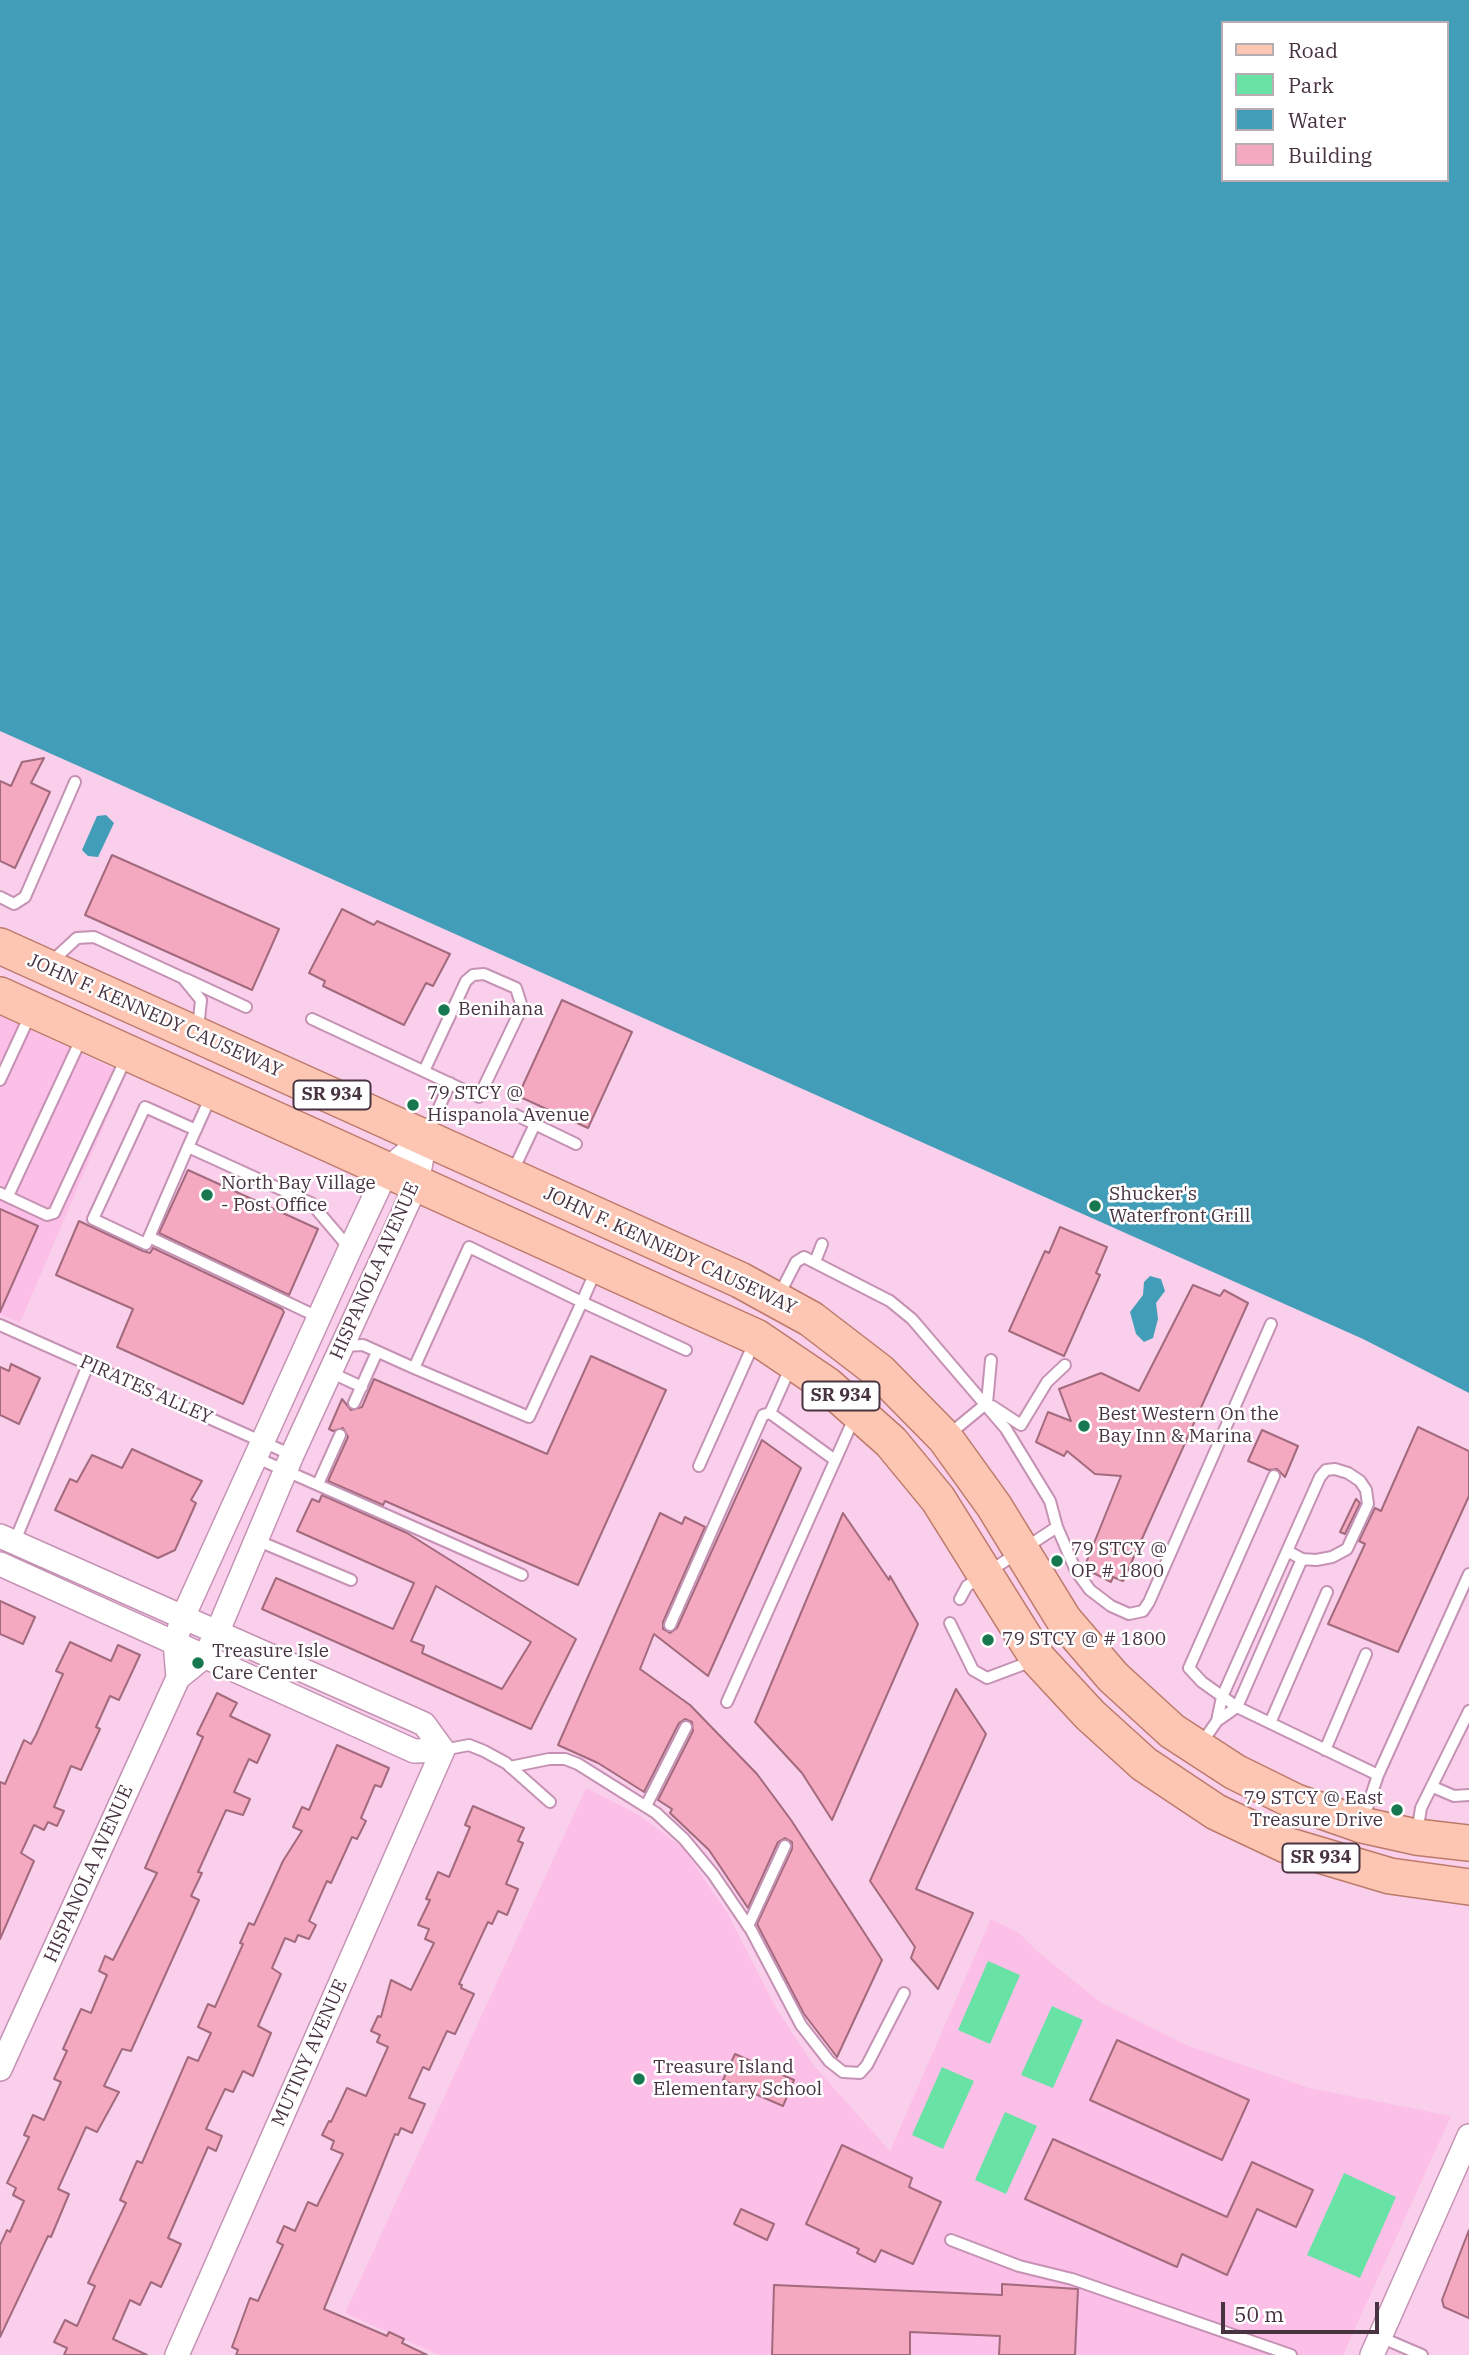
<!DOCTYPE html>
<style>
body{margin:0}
#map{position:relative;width:1469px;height:2355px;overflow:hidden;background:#facfeb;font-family:"IBM Plex Serif",serif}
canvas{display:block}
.legend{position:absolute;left:1221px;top:21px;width:228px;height:161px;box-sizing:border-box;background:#fff;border:2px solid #b6adb3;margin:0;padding:9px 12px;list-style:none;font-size:21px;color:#483341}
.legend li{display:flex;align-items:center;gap:14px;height:35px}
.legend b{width:35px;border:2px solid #b6adb3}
.scale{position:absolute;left:1221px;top:2302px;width:158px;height:32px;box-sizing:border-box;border:4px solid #483341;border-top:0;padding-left:9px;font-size:21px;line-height:24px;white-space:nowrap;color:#483341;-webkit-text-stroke:5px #fff;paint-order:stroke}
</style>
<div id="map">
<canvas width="1469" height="2355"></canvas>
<ul class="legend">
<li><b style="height:9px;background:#fdc6b3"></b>Road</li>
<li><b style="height:19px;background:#69e2a5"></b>Park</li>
<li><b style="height:19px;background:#429eb8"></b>Water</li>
<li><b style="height:19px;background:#f5a9c1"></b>Building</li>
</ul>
<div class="scale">50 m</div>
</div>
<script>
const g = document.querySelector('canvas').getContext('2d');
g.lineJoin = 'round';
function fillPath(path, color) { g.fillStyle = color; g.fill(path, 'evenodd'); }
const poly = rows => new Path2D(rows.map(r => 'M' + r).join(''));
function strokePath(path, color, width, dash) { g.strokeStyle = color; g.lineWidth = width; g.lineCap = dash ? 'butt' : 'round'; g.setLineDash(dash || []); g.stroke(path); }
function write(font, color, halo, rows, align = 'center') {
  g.font = font + ' "IBM Plex Serif",serif'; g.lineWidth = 5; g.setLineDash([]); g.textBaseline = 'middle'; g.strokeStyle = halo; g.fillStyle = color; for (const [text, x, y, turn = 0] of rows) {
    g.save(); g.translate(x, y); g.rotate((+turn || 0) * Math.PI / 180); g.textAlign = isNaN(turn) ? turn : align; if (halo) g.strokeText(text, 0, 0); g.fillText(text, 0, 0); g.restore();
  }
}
fillPath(poly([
 [0,1016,126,1074,20,1323,0,1314],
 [586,1788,639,1815,683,1848,728,1914,776,2008,815,2067,890,2151,991,1919,1019,1933,1038,1952,1100,2002,1186,2045,1309,2088,1451,2116,1343,2355,439,2355,345,2313]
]), '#fcbfe8');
fillPath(poly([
 [988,1961,1020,1975,990,2044,958,2030],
 [1052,2006,1083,2020,1053,2088,1021,2075],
 [942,2067,974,2081,943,2149,912,2135],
 [1005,2112,1037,2126,1006,2194,975,2180],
 [1344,2173,1396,2197,1360,2278,1307,2255]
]), '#69e2a5');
fillPath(poly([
 [0,0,1469,0,1469,1393,1363,1339,0,731],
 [1222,23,1446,23,1446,180,1222,180],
 [106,815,114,823,98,857,88,856,82,850,97,816],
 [1150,1276,1161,1279,1165,1291,1156,1303,1158,1319,1153,1338,1144,1342,1136,1334,1130,1312,1143,1295,1144,1282]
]), '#429eb8');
const building = poly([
 [44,758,31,783,50,792,15,868,0,861,0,781,11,786,22,762,44,758],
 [112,855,279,929,252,990,85,915,112,855],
 [342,909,374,925,377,921,450,954,433,986,426,983,404,1025,323,986,325,981,309,973,342,909],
 [562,1000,632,1032,588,1128,518,1096,562,1000],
 [188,1170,318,1229,289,1295,159,1233,188,1170],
 [0,1209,38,1226,0,1312,0,1209],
 [79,1221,143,1251,150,1253,153,1248,282,1309,284,1312,243,1404,117,1347,133,1309,56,1275,79,1221],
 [1060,1227,1107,1247,1096,1273,1100,1275,1064,1356,1009,1331,1045,1251,1049,1253,1060,1227],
 [1193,1285,1220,1296,1224,1290,1248,1303,1123,1581,1113,1577,1111,1582,1084,1568,1121,1476,1095,1474,1067,1451,1064,1456,1036,1442,1048,1412,1071,1421,1059,1389,1101,1373,1139,1391,1193,1285],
 [591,1356,666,1390,578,1585,385,1501,383,1505,328,1481,348,1437,343,1428,333,1431,329,1429,342,1399,351,1410,362,1407,374,1379,547,1454,591,1356],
 [11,1364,40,1378,19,1424,0,1415,0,1367,9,1371,11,1364],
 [1418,1427,1469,1451,1469,1496,1398,1652,1328,1624,1365,1544,1359,1541,1375,1508,1381,1511,1418,1427],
 [1262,1430,1298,1446,1285,1477,1277,1469,1269,1470,1248,1461,1262,1430],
 [762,1440,801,1468,708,1676,654,1634,640,1669,690,1705,757,1774,791,1820,882,1960,837,2057,804,2014,757,1924,792,1849,792,1842,785,1838,778,1842,748,1908,709,1850,670,1813,672,1809,658,1800,693,1731,692,1722,685,1719,679,1723,644,1792,598,1763,558,1745,660,1513,682,1524,685,1517,705,1527,663,1622,663,1629,670,1633,677,1628,762,1440],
 [132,1449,202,1481,191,1500,196,1503,175,1550,158,1558,55,1510,70,1479,77,1482,92,1455,122,1468,132,1449],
 [322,1495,407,1533,576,1639,531,1729,262,1609,276,1578,393,1629,414,1583,297,1531,312,1499,319,1502,322,1495],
 [436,1586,531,1642,502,1689,422,1653,424,1646,411,1641,436,1586],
 [1356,1499,1360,1503,1345,1534,1340,1532,1356,1499],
 [843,1513,889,1580,890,1576,918,1624,832,1820,802,1773,755,1722,843,1513],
 [0,1601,35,1617,23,1644,0,1634,0,1601],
 [70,1642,111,1661,118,1645,140,1655,119,1700,110,1696,96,1727,100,1729,81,1770,71,1766,54,1807,64,1811,57,1826,48,1822,44,1830,34,1825,21,1853,34,1861,0,1939,0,1782,5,1784,24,1740,31,1744,36,1735,63,1674,56,1671,70,1642],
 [956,1689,986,1734,916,1889,973,1913,938,1989,911,1958,915,1947,870,1881,956,1689],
 [217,1693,237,1703,230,1716,270,1735,257,1763,249,1759,234,1792,250,1799,243,1815,226,1810,198,1872,202,1873,191,1896,199,1900,131,2051,122,2049,104,2086,119,2092,97,2132,86,2127,58,2189,69,2194,51,2237,48,2236,0,2337,0,2245,7,2230,10,2232,24,2201,13,2195,16,2188,7,2183,29,2137,24,2135,33,2115,44,2120,61,2082,54,2079,67,2051,63,2049,81,2009,91,2013,107,1975,99,1971,105,1956,113,1960,157,1873,145,1868,203,1737,197,1734,217,1693],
 [337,1745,389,1768,381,1787,375,1785,361,1818,366,1821,357,1839,352,1837,331,1883,327,1881,309,1921,316,1925,309,1939,298,1935,295,1942,285,1938,272,1968,281,1974,258,2026,271,2033,253,2076,243,2071,233,2092,225,2089,206,2129,222,2136,216,2151,208,2147,168,2238,181,2244,161,2287,151,2282,140,2305,130,2300,113,2339,147,2355,64,2355,67,2348,54,2342,65,2320,77,2326,95,2286,88,2283,126,2203,120,2200,137,2161,142,2163,188,2057,198,2061,211,2033,198,2027,208,2004,215,2007,243,1944,240,1943,249,1923,254,1925,283,1861,302,1831,293,1827,302,1807,309,1810,337,1745],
 [473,1806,524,1828,518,1841,523,1843,506,1884,518,1889,507,1915,498,1911,492,1924,488,1922,459,1984,462,1985,461,1988,474,1994,455,2034,447,2031,429,2070,423,2067,409,2098,425,2104,412,2133,401,2128,398,2135,395,2134,324,2309,387,2336,389,2332,404,2339,402,2343,427,2355,236,2355,238,2350,232,2347,250,2298,258,2301,283,2245,277,2242,284,2226,295,2231,308,2202,317,2206,343,2154,331,2149,334,2141,322,2135,329,2121,331,2122,347,2088,366,2096,388,2047,377,2042,380,2035,371,2031,378,2016,381,2017,391,1980,411,1990,434,1943,425,1939,429,1929,418,1925,430,1900,426,1899,438,1872,449,1877,470,1827,465,1825,473,1806],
 [1117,2040,1249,2100,1222,2160,1090,2100,1117,2040],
 [735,2054,794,2080,783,2106,723,2080,735,2054],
 [1053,2139,1227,2217,1252,2162,1313,2190,1296,2227,1257,2209,1227,2275,1182,2254,1177,2267,1025,2199,1053,2139],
 [842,2145,912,2178,909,2187,941,2202,913,2264,881,2250,875,2262,857,2253,859,2249,806,2224,842,2145],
 [741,2209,774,2224,767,2240,734,2224,741,2209],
 [1469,2230,1469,2318,1444,2307,1442,2300,1469,2230],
 [1002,2284,1078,2289,1075,2355,999,2355,1000,2336,910,2332,910,2355,772,2355,774,2285,1002,2295,1002,2284]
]);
fillPath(building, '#f5a9c1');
strokePath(building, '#a26a7c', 2);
const service = poly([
 [0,897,14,904,25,897,75,782],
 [51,962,77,938,94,937,183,978,201,1000,198,1029],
 [186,979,246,1007],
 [312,1019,479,1097,522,1007,516,988,484,974,473,975,466,981,424,1071],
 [0,1080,31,1013],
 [212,1094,188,1147,311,1203,350,1249],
 [516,1115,576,1144],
 [427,1134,450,1083],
 [188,1147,146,1244,93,1219,145,1107,196,1130],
 [512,1173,535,1124],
 [0,1193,47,1215,54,1213,127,1056],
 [8,1196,82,1037],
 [149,1237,318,1317],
 [815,1262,822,1244],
 [596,1270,582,1302,686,1350],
 [778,1297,796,1262,804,1257,890,1301,912,1319,1006,1429,1050,1501,1057,1527],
 [0,1325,292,1455],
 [342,1346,363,1345,414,1368,469,1247,582,1302,529,1417,414,1368],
 [330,1372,362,1387],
 [354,1403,377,1352],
 [992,1406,1021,1425,1047,1382,1065,1365],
 [770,1413,835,1460],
 [947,1436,987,1403,991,1360],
 [257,1458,522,1575],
 [699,1466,754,1343],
 [1274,1476,1189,1668,1202,1682,1237,1707,1378,1775,1363,1820],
 [318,1484,340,1435],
 [256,1540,351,1580],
 [14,1543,88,1365],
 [960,1599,967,1586,1057,1527,1076,1571,1090,1590,1111,1606,1129,1614,1143,1611,1149,1602,1271,1324],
 [950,1623,973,1670,987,1678,1035,1660],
 [670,1625,763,1415,770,1413,791,1366],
 [727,1702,855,1416],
 [1217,1721,1222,1697,1320,1477,1326,1470,1335,1469,1348,1473,1360,1481,1366,1490,1368,1504,1347,1549,1332,1557,1316,1560,1302,1559,1289,1552],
 [1270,1723,1327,1592],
 [1201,1744,1217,1721,1237,1707,1302,1559],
 [443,1750,469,1745,484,1751,506,1763,550,1802],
 [1325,1750,1366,1654],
 [510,1767,549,1759,565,1759,578,1764,656,1813,684,1839,713,1874,751,1930,801,2025,829,2061,843,2072,860,2073,867,2065,904,1993],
 [1378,1775,1469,1574],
 [1433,1787,1454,1796,1469,1795],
 [646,1806,686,1727],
 [1417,1833,1421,1808,1469,1711],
 [748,1926,785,1846],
 [951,2240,1019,2266,1072,2279,1291,2355],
 [1380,2337,1422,2355]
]);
const minor = poly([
 [0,1536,424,1724,443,1750],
 [0,1564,414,1751,443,1750],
 [178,1678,175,1642,183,1617,350,1249,387,1170,426,1136],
 [0,2069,178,1678,205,1656,220,1626,292,1455,417,1183,426,1136],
 [177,2355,443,1750],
 [1372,2355,1469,2136]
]);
const primary = poly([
 [0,946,740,1280,811,1319,880,1372,945,1438,994,1506,1064,1620,1113,1677,1172,1731,1235,1772,1296,1802,1362,1825,1416,1837,1469,1843],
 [0,995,756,1337,827,1385,891,1442,938,1499,1038,1659,1090,1715,1144,1764,1216,1812,1286,1845,1390,1876,1469,1887]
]);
strokePath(service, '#c592b4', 14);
strokePath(minor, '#c592b4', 26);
strokePath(primary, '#bc7a6b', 38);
strokePath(service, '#fff', 10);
strokePath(minor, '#fff', 23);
strokePath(primary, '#fdc6b3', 35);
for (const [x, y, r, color] of [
 [444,1010,7,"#17774e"],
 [413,1105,7,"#17774e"],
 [207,1195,7,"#17774e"],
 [1095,1206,7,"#17774e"],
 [1084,1426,7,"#17774e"],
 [1057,1561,7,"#17774e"],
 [988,1640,7,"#17774e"],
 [198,1663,7,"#17774e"],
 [1397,1810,7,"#17774e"],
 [639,2079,7,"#17774e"]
]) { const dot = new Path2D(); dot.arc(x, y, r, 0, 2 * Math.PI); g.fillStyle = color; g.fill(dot); strokePath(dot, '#fff', 2.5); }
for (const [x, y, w] of [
 [332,1095,77],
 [841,1396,77],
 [1321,1858,77]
]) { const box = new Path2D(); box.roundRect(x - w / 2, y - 14.5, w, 29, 5); g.fillStyle = '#fff'; g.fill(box); strokePath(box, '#483341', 2); }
write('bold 18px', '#483341', null, [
 ["SR 934",332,1095],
 ["SR 934",841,1396],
 ["SR 934",1321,1858]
]);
write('19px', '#483341', '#fff', [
 ["Benihana",458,1010],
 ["79 STCY @",427,1094],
 ["Hispanola Avenue",427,1116],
 ["North Bay Village",221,1184],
 ["- Post Office",221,1206],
 ["Shucker's",1109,1195],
 ["Waterfront Grill",1109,1217],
 ["Best Western On the",1098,1415],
 ["Bay Inn & Marina",1098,1437],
 ["79 STCY @",1071,1550],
 ["OP # 1800",1071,1572],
 ["79 STCY @ # 1800",1002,1640],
 ["Treasure Isle",212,1652],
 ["Care Center",212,1674],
 ["79 STCY @ East",1383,1799,"right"],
 ["Treasure Drive",1383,1821,"right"],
 ["Treasure Island",653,2068],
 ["Elementary School",653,2090]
], 'left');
write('19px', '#483341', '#fff', [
 ["JOHN F. KENNEDY CAUSEWAY",155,1016,24],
 ["JOHN F. KENNEDY CAUSEWAY",670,1251,25],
 ["HISPANOLA AVENUE",375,1271,-66],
 ["PIRATES ALLEY",146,1390,24],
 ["HISPANOLA AVENUE",89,1874,-66],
 ["MUTINY AVENUE",310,2053,-66]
]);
</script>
